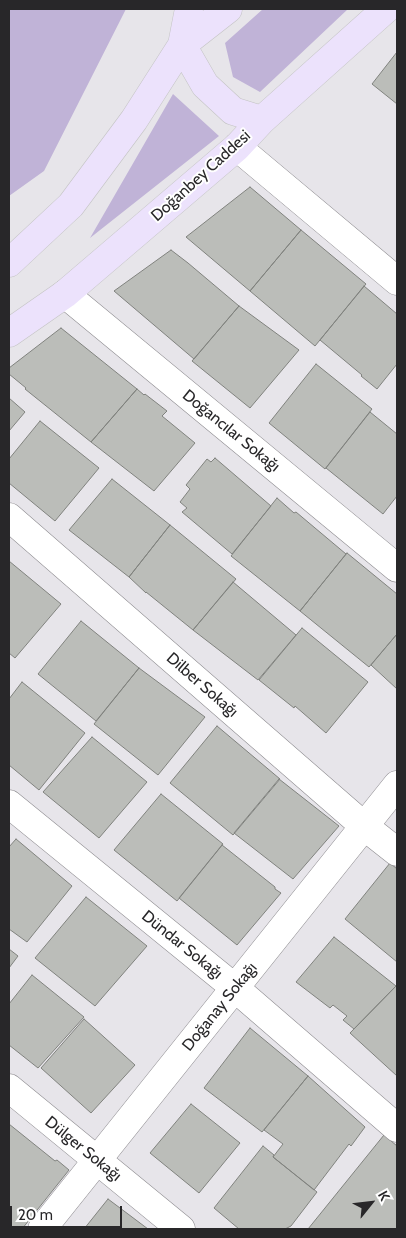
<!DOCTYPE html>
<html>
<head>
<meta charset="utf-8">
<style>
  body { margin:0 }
  #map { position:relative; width:406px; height:1238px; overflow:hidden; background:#e7e5ea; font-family:Cabin,sans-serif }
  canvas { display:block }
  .frame { position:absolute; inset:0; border:10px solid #282729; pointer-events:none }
  .north { position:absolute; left:346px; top:1178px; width:50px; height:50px; -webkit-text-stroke:4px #fff; paint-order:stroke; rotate:61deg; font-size:14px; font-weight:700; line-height:20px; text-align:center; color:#282729 }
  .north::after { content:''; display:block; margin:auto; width:18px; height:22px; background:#282729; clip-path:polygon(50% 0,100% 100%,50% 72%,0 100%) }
  .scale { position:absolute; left:10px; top:1206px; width:112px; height:22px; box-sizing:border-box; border:2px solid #282729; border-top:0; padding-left:6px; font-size:15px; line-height:18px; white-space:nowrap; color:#282729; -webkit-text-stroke:4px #fff; paint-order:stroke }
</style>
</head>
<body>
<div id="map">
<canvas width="406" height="1238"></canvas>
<div class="frame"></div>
<div class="north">K</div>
<div class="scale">20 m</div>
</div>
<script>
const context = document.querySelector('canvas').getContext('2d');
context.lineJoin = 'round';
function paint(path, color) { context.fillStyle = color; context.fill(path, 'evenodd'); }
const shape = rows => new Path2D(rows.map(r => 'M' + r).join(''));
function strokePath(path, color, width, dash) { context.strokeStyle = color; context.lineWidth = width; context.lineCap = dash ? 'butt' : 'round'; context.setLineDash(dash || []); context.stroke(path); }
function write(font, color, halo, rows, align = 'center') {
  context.font = font + ' Cabin,sans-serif'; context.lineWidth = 4; context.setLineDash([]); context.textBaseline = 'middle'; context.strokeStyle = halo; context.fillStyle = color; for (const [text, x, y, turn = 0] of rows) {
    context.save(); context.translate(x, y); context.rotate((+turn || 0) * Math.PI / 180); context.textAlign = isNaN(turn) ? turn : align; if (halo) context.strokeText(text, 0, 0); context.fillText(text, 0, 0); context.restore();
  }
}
paint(shape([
  [9,9,126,9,44,171,9,196],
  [263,9,348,9,260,92,233,77,225,43],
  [173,94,219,136,90,238]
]), '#c0b3d7');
const building = shape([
  [397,52,397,104,372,84,397,52],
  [250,187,301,230,250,291,186,237,250,187],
  [301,230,366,284,315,346,250,291,301,230],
  [171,250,188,263,239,306,194,359,114,291,171,250],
  [364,286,397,314,397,364,377,389,361,376,362,375,320,340,364,286],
  [239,306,299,350,250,408,192,361,239,306],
  [61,328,137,389,91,442,25,389,26,388,9,374,9,368,61,328],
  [316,364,372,409,325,469,269,423,316,364],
  [137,389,144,395,145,394,167,411,162,416,195,443,154,491,91,442,137,389],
  [9,398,25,412,9,431,9,398],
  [370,412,397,434,397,496,383,514,326,468,370,412],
  [40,421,99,468,55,521,9,483,9,459,40,421],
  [215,458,271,506,232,554,182,512,187,508,180,502,190,489,186,485,207,459,211,462,215,458],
  [112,479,170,525,129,577,69,530,112,479],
  [277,498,294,513,296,512,346,554,300,611,231,556,277,498],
  [170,525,236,579,193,630,146,592,146,593,129,577,170,525],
  [347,553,397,594,397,634,369,667,300,611,347,553],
  [9,561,61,604,15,658,9,653,9,561],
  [233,582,296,635,258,680,193,630,233,582],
  [81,621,139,668,96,721,38,674,81,621],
  [302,628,368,682,326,733,295,706,294,708,259,680,302,628],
  [397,634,397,689,371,665,397,634],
  [139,668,205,717,158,775,94,724,139,668],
  [22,682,85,733,39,790,9,765,9,699,22,682],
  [217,726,280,779,233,835,170,783,217,726],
  [92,737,147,782,99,838,43,792,92,737],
  [279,779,339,826,293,879,234,833,279,779],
  [161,794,223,844,177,901,114,850,161,794],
  [16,839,72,886,27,942,9,929,9,847,16,839],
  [222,845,275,887,275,889,281,893,237,945,179,898,222,845],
  [390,863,397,869,397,962,345,919,390,863],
  [86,897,147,946,95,1006,35,958,86,897],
  [334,937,396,986,354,1029,343,1020,347,1016,333,1005,330,1008,296,982,334,937],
  [9,949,18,956,9,968,9,949],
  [32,975,84,1017,38,1068,9,1045,9,1004,32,975],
  [397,985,397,1076,350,1033,397,985],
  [84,1019,135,1065,91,1113,41,1068,84,1019],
  [250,1028,308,1076,262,1132,204,1088,250,1028],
  [308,1076,365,1127,351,1146,349,1144,314,1190,273,1157,283,1144,264,1130,308,1076],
  [191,1104,240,1143,199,1193,150,1153,191,1104],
  [9,1124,55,1161,57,1160,69,1170,22,1229,15,1229,9,1224,9,1124],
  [384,1135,397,1146,397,1229,308,1229,384,1135],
  [263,1146,274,1155,273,1157,317,1192,291,1226,285,1229,239,1229,214,1208,263,1146],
  [108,1199,148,1229,84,1229,108,1199]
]);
paint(building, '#bbbdb9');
strokePath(building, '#80827e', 1);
const minor = shape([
  [237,147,397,281],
  [65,294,397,568],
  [9,517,364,826,397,852],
  [9,804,235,988,397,1128],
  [9,1088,181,1229],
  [42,1229,397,785]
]);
const major = shape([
  [189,9,182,45,205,85,233,111,262,120],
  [9,263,71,205,134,120,182,45,228,9],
  [9,333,65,294,237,147,262,120,386,9]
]);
strokePath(minor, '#8e8c90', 29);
strokePath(major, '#c3c3c3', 29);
strokePath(minor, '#fff', 28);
strokePath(major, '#ece2fc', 28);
write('16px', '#282729', '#fff', [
  ["Doğanbey Caddesi",201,176,-42],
  ["Doğancılar Sokağı",231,431,39],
  ["Dilber Sokağı",202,685,41],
  ["Dündar Sokağı",182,945,39],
  ["Doğanay Sokağı",220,1007,-51],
  ["Dülger Sokağı",83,1149,39]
]);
</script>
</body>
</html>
